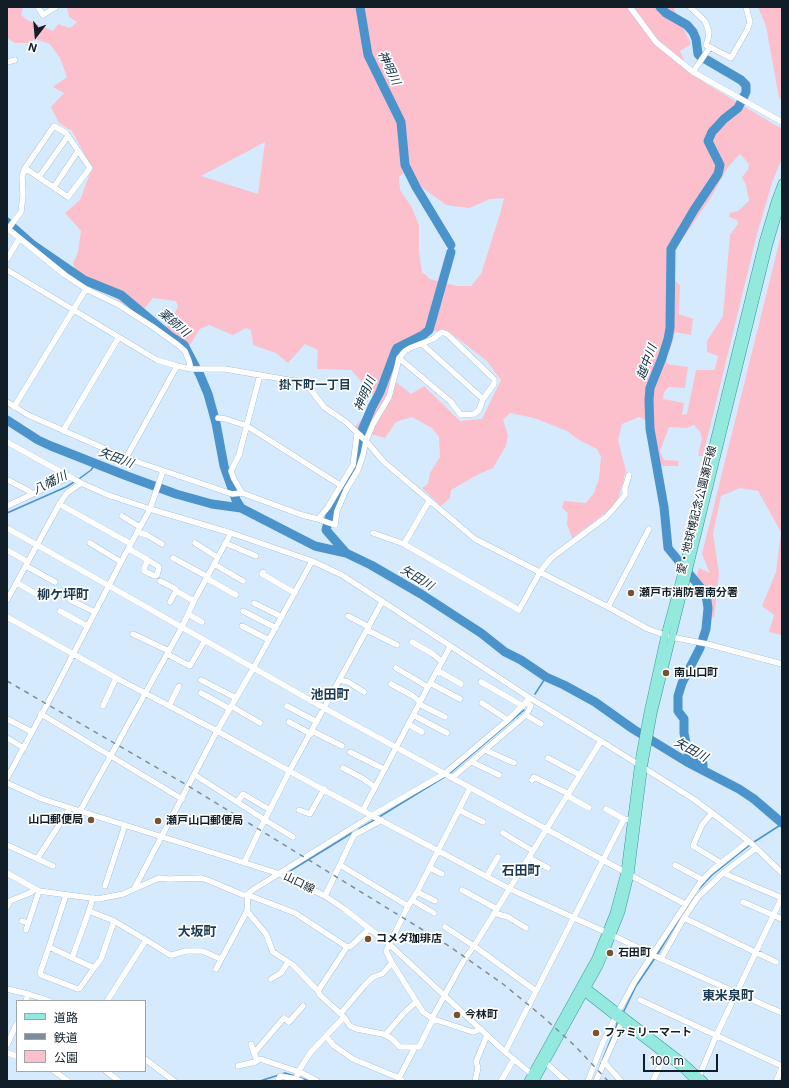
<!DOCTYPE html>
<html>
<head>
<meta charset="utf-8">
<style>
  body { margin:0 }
  #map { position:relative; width:789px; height:1088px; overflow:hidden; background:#d6eafd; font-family:Inter,"Noto Sans JP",sans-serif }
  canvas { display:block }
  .frame { position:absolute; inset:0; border:8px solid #111e28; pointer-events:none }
  .legend { position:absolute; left:16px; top:1000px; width:130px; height:72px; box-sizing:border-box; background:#fff; border:1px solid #a0a5a9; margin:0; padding:5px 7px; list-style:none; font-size:12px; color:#111e28 }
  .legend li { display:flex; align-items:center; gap:8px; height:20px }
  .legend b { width:20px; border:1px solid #a0a5a9 }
  .north { position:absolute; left:16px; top:16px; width:40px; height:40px; -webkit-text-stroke:3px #fff; paint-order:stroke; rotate:196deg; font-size:11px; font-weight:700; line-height:16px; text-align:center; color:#111e28 }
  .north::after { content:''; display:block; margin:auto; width:14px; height:18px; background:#111e28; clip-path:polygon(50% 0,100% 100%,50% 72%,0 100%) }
  .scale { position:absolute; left:643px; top:1054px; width:75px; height:18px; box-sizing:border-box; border:2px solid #111e28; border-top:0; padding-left:5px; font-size:12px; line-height:14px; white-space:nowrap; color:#111e28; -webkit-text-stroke:3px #fff; paint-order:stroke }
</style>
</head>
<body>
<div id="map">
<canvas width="789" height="1088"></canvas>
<div class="frame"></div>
<ul class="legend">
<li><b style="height:5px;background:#94e9df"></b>道路</li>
<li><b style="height:5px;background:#7c8d9c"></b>鉄道</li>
<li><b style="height:11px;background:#fcbfcc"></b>公園</li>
</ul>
<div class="north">N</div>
<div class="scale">100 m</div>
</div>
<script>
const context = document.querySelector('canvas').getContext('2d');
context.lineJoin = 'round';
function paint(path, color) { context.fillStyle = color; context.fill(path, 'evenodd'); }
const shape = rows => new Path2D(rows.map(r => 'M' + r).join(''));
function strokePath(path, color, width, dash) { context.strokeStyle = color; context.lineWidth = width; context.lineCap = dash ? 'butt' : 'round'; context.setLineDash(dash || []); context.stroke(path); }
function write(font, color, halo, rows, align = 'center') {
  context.font = font + ' Inter,"Noto Sans JP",sans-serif'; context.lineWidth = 3.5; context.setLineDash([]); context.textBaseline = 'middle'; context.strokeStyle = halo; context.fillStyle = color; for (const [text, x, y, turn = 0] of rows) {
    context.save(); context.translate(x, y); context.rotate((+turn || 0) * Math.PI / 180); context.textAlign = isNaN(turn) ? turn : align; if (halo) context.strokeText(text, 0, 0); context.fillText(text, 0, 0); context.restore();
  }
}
paint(shape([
  [7,7,23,7,21,15,27,20,53,31,58,24,70,28,77,22,69,17,67,7,673,7,691,44,680,51,687,68,705,83,782,129,782,158,773,180,757,234,703,456,698,456,702,438,700,432,694,425,687,428,669,427,660,451,664,460,679,461,678,466,663,466,659,465,652,423,639,417,622,424,618,440,626,471,619,496,612,508,572,538,567,524,568,513,562,508,564,501,586,503,594,493,599,479,601,457,597,449,579,440,567,431,534,418,510,413,503,420,508,435,506,446,493,468,477,475,451,490,450,498,441,506,422,488,428,484,430,473,440,457,439,437,432,428,412,417,396,422,385,438,357,430,355,427,378,400,351,370,317,369,318,350,305,344,288,363,276,353,253,345,251,330,246,328,233,335,209,325,200,329,188,348,163,333,178,307,176,301,153,298,144,309,132,309,78,274,73,264,78,252,81,231,65,213,80,200,92,168,72,131,59,123,51,107,64,93,53,87,67,77,60,58,50,44,35,39,29,43,15,43,7,38],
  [265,142,258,194,201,176],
  [740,154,749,164,748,170,742,177,746,185,749,201,738,211,730,213,729,217,737,220,738,224,730,235,723,316,707,341,707,352,718,356,715,370,696,370,687,414,682,415,684,403,663,399,664,392,669,387,685,388,688,367,668,364,665,359,671,347,675,332,691,335,693,319,679,314,680,285,673,279,674,251,710,199,728,167],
  [407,170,420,186,446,205,469,208,490,199,504,198,500,214,481,274,471,286,457,286,430,279,422,272,419,252,419,225,411,206,400,190,399,177],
  [433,331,448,331,487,361,501,380,482,419,460,421,424,386,411,394,391,378,399,355,403,350],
  [758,7,782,7,782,99,779,98,766,26],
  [782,231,782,633,781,635,769,632,774,615,762,606,776,572,781,532,758,491,740,488,721,496,713,534,719,573,714,617,709,618,710,600,697,575,699,568,710,573,702,554]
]), '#fcbfcc');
strokePath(shape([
  [451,252,451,245],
  [79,479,91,470,94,466,94,463],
  [7,513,66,487,74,482],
  [535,694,546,677],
  [449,774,524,710],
  [379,817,446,776],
  [359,829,376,819],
  [754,842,782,824],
  [290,871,352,833],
  [699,889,712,875,751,844],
  [657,955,679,919],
  [623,1013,636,986,655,958],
  [600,1066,618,1022],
  [298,1077,309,1081],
  [260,1081,285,1073,295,1076]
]), '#4b93cb', 1.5);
strokePath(shape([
  [360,7,368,55,401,122,405,165,416,187,451,245],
  [660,7,666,13,687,25,693,32,696,39,698,54,700,56,741,80,746,85,746,92,738,108,724,119,712,132,708,141,720,165,718,174,694,210,671,249,670,328,668,339,662,358,650,388,649,400,650,429,664,507,668,548,705,593,707,601,708,608,706,629,700,648,682,683,678,696,678,711,684,719,684,733,688,753,703,764,703,768],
  [7,222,33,245,84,280,121,295,170,336,184,345,200,375,208,394,216,423,224,466,236,500,241,508],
  [7,420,38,440,51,446,127,476,176,494,212,504,241,508,315,546,346,553,371,565,421,594,481,633,505,652,521,660,546,677,564,685,595,702,633,729,687,762,739,789,754,799,782,823],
  [346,553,326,530,331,511,340,492,356,467,361,433,372,407,380,392,395,352,397,348,423,335,429,330,451,252]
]), '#4b93cb', 9);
const minor = shape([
  [38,7,43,15,56,7],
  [630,7,656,42,693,72,782,122],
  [690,7,705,21,709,32,708,39,706,45,731,58,747,30,750,22,746,7],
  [7,62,15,60],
  [693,72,710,47],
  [39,177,68,136],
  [54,187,78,151],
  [7,228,65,275,86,289,119,305,153,327,178,345,185,351,189,361,191,369],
  [8,229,21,212,23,195,22,176,25,168,54,126,66,133,90,168,68,197,25,168],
  [7,259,19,239],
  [7,270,157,360,177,366,191,369,225,369,300,382,308,386,324,407,346,422,366,441,384,462,475,539,608,607,648,629,671,637,707,644,782,664],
  [422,344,483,399],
  [260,375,239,455,231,471,234,479,242,493,302,515,318,519,328,507,353,465,357,434],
  [7,402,28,415,126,458,232,494,242,493],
  [14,407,86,289],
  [218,418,226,419,247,426,340,485],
  [63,431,119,337],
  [7,442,81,483,108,495,150,509,231,533,312,561,342,575,530,698,601,741,695,800,750,842,782,873],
  [126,458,177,366],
  [8,480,29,491,32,494],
  [59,504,131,544],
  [7,506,69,477],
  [122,516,140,527],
  [318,519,335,525,337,511,346,490,358,470,363,455,366,441,373,424,389,397,397,367,399,358,405,351,410,348,433,339,442,332,447,334,494,379,494,384,483,399,479,410,474,414,461,415,450,401,399,358],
  [7,528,324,708,625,872],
  [137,532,147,535,162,544],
  [373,533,404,544,519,610,540,572,551,558,606,517,615,507,625,495,625,488,629,475],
  [90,543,121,562],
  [195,543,217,557],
  [225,543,256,556],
  [404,544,429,501],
  [129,549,148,560,159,567,157,575,155,576,144,571,144,568,148,560],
  [7,550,28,562],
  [173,558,208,577],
  [214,564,243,581],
  [26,566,55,582],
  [263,572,262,574,295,593],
  [206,578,236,595],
  [160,581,176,589,176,591,170,602],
  [17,583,43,598],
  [176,591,194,601],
  [7,600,60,503,67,493,81,483],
  [70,600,95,612],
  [254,603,282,617],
  [608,607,649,529],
  [60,611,87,626],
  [243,611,276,628],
  [188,614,202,622],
  [348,616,369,627],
  [7,617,120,680,217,731,320,788,510,889,612,935,661,959,782,1013],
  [242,626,269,640],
  [367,630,397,645],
  [133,634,169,651],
  [412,642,433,654,442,662],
  [167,654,190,666,205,640],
  [396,668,428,687],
  [437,670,461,684],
  [201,680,236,698],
  [339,680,348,682,364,692],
  [481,682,523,706],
  [430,683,460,699],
  [391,684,413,696,420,702],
  [201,693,230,709],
  [482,703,508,720],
  [419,704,445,717],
  [103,706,116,678],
  [169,706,179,686],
  [231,706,260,723],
  [287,706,317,722],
  [41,714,182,799],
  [413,715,447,733],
  [526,715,541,724],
  [7,719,32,732],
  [289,722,311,734],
  [408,724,422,732],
  [312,731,342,746],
  [7,738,24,748],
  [485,750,514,763],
  [350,752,384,769],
  [548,758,580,775],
  [472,762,499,775],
  [343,768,362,778,375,787],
  [195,775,265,820],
  [7,778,51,697,121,562,150,509,163,471],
  [452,778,526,715,531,706,527,702],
  [532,780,534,777,569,794],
  [7,783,42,799,280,874,325,896,343,908,389,944,505,1052,535,1077],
  [470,788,417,892,408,906,386,951,392,963,423,1012,433,1019,473,1032,481,1029],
  [568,796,589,808],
  [237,802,243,794,270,810],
  [606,809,624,819],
  [299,810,310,814,324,789],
  [363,810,428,687,450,647],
  [459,810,483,822],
  [80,811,182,627,194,601,231,533],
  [712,813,702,825,693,846,721,863],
  [265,820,293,837],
  [503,833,533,851],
  [7,845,53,866],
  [529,858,548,868],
  [37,859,70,808],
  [244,863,261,827,290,770,382,602],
  [340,865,408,906],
  [675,865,703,880],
  [430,868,442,874],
  [7,873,39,891,98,899,123,894,159,878,169,879,201,878,210,881,243,895,248,895,295,913,347,947],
  [723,873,782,898],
  [630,875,685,904],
  [487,876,498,857],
  [105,886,125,825],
  [134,889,217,731,254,667,312,561],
  [462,890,497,909],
  [417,892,435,901],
  [66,895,49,947,94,968,101,959,114,921,89,911,93,898],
  [325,896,354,835,382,820],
  [412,900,434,913],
  [743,902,782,919],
  [7,907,10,901,32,892,34,889],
  [247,911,266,934,273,952,293,965,318,991,320,995,344,1017,326,1036,333,1045,353,1059,399,1078,402,1081],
  [494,913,508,917,526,928],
  [684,918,776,962],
  [22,921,28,923],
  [445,927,474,946,536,991],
  [26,930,39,891],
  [146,940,170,955,172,955,186,951,202,951,221,959],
  [49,947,40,973,41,975,78,989,80,988,94,968],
  [72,958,89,911],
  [661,959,684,918,698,897,723,873,756,848],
  [216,969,247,911,248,895,251,891,373,815,444,774,508,720,530,698],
  [271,979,281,973,288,962],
  [7,989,28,994,50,1001],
  [318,991,347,947,351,946,369,929],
  [640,1000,782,1066],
  [26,1001,28,994],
  [107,1001,146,940,114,921],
  [618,1012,635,981,699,884,710,872,749,841],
  [341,1013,364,986,373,977,382,974,392,963],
  [344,1017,350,1026,357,1029,383,1034,391,1038,400,1047,419,1047,433,1019],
  [432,1018,464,960,474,946,601,741],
  [385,1035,404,1013,416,1002],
  [251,1044,257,1061],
  [7,1045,17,1023],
  [505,1052,624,819,632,820],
  [7,1053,17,1056],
  [254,1053,284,1018,289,1022,303,1006],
  [145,1059,174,1081],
  [604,1062,621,1081],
  [546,1063,566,1081],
  [238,1066,255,1062,260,1059,302,1073,317,1081],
  [54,1071,68,1081],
  [106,1071,119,1081],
  [399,1078,415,1047],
  [296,1079,298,1072,310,1053,326,1036],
  [698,1079,716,1036,782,897],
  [278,1081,280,1076,296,1079,301,1081],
  [475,1081,478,1068,476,1062,487,1035],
  [501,1081,514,1059],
  [588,1081,603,1042,616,1016],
  [596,1081,622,1022],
  [653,1081,665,1055],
  [776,1081,782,1068]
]);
const major = shape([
  [583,987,587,988,683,1062,704,1081],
  [583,989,585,993,622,1022,681,1067,695,1081],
  [528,1081,596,958,614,913,625,872,639,761,648,712,665,635,681,576,763,242,775,202,782,183],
  [535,1081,599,966,606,950,621,912,630,875,644,764,653,714,769,244,782,200]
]);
strokePath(minor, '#88a9c6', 6);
strokePath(major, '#389991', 8);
strokePath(minor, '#fff', 5.5);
strokePath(major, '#94e9df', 7);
strokePath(shape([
  [7,681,185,784,449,946,503,984,542,1016,575,1046,608,1081]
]), '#7c8d9c', 1.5, [5, 5]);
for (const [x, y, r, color] of [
  [631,593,4,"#77522d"],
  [666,673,4,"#77522d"],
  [91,820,4,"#77522d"],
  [158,821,4,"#77522d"],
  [368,939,4,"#77522d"],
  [610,953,4,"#77522d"],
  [457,1015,4,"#77522d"],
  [596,1033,4,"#77522d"]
]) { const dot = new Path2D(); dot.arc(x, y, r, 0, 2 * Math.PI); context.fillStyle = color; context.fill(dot); strokePath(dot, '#fff', 1.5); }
write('11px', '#111e28', '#fff', [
  ["愛・地球博記念公園瀬戸線",697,510,-76],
  ["山口線",299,883,26]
]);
write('bold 11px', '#111e28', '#fff', [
  ["瀬戸市消防署南分署",639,593],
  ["南山口町",674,673],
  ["山口郵便局",83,820,"right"],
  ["瀬戸山口郵便局",166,821],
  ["コメダ珈琲店",376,939],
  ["石田町",618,953],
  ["今林町",465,1015],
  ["ファミリーマート",604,1033]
], 'left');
write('italic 12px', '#0c2c43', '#fff', [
  ["神明川",389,68,65],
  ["薬師川",174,323,40],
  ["越中川",647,362,-70],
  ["神明川",365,394,-67],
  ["矢田川",116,458,21],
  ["八幡川",50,483,-26],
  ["矢田川",417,578,31],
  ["矢田川",691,750,29]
]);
write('bold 12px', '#1c3a52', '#fff', [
  ["掛下町一丁目",315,385]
]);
write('bold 13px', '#1c3a52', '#fff', [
  ["柳ケ坪町",63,595],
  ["池田町",330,695],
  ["石田町",521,871],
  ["大坂町",197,932],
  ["東米泉町",728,996]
]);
</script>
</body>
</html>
